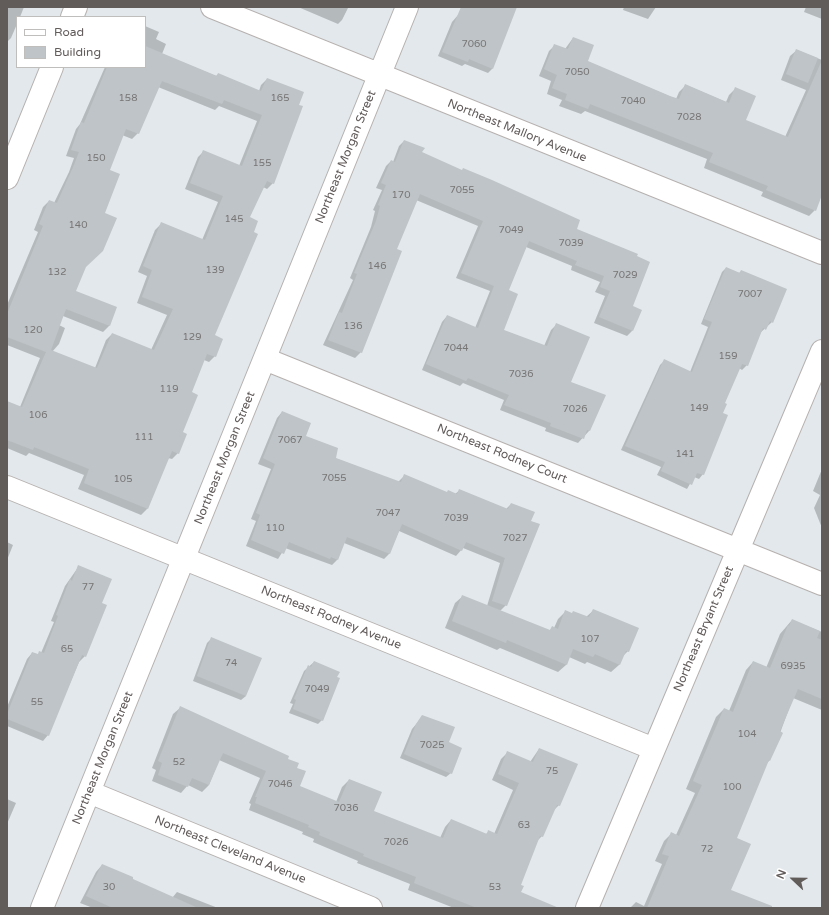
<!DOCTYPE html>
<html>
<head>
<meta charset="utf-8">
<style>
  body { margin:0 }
  #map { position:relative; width:829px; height:915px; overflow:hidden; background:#e2e8ec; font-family:"Varela Round",sans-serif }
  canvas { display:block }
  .frame { position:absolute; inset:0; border:8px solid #615b5a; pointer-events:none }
  .legend { position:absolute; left:16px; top:16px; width:130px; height:52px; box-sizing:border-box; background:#fff; border:1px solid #c0bdbd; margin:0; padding:5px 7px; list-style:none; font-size:12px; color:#615b5a }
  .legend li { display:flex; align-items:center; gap:8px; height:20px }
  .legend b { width:20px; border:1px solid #c0bdbd }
  .north { position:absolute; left:773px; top:859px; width:40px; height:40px; -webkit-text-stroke:3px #fff; paint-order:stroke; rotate:292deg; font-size:11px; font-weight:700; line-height:16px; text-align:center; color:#615b5a }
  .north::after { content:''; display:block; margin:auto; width:14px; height:18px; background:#615b5a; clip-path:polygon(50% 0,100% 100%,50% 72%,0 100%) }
</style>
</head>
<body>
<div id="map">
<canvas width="829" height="915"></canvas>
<div class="frame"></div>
<ul class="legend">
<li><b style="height:5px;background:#fff"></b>Road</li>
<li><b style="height:11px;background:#bec4c7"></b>Building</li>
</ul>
<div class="north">N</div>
</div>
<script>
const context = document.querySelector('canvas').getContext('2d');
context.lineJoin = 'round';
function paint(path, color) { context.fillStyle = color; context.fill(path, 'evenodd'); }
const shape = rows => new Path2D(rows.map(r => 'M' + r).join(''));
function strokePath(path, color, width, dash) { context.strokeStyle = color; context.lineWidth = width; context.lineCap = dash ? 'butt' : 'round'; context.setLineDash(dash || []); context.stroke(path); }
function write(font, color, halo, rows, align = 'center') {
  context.font = font + ' "Varela Round",sans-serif'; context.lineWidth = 3; context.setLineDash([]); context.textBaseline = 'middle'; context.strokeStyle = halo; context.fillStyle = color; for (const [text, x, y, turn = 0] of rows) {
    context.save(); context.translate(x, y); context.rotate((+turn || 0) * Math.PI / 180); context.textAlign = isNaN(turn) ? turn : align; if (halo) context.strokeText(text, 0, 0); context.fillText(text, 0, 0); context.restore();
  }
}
paint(shape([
  [7,7,24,7,20,17,17,17,17,24,11,38,7,42],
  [298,7,352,7,348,8,342,20,338,24],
  [465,7,516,7,492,69,488,73,465,64,462,66,438,56,452,22],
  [624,7,656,7,648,19,623,10],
  [806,7,822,7,822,19,804,12],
  [145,26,159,32,156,39,166,44,162,54,216,76,218,74,259,91,261,85,267,79,273,183,267,189,263,187,249,218,214,336,215,356,209,362,204,360,190,393,178,453,172,459,168,458,147,509,141,515,78,489,84,475,29,453,26,456,7,448,7,402,20,407,40,358,7,345,7,305,38,232,34,230,43,207,49,201,54,203,69,172,74,158,66,156,76,129,80,124,105,67,145,67],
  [158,87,215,110,219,106,257,121,239,166,204,151,198,157,185,189,218,202,202,240,161,224,155,230,138,272,147,276,137,303,167,315,151,350,112,334,106,340,95,368,52,352,59,344,65,328,59,325,63,316,103,332,109,326,116,308,75,292,85,267,109,171,122,135,132,139,138,133],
  [573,38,586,61,676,99,679,92,686,85,726,102,729,95,735,89,745,121,785,137,806,90,781,80,790,56,797,50,822,60,822,192,815,210,809,216,761,196,763,192,704,168,707,159,585,111,581,114,559,106,562,100,547,94,551,81,539,76,549,51,555,45,565,49],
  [404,141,421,153,576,229,632,306,632,331,627,336,594,323,605,296,595,292,600,282,571,270,572,266,526,247,507,291,503,330,544,346,551,330,557,324,570,383,604,395,589,431,578,443,545,431,546,428,500,410,504,400,463,383,460,386,422,370,442,322,447,316,475,328,490,291,456,278,478,226,416,200,396,250,361,352,355,358,323,345,353,280,350,278,371,227,375,211,373,210,382,190,376,188,386,166,391,161,393,162,399,146],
  [726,268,739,273,741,271,772,322,760,333,747,365,742,370,739,368,724,404,703,474,699,479,694,477,687,489,657,475,661,467,621,450,660,365,664,361,690,372,708,327,701,324,722,272],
  [282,412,304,436,335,458,398,482,404,476,447,493,455,494,460,490,506,509,511,504,506,605,500,611,549,631,552,628,554,628,558,619,565,612,586,617,594,610,628,651,622,657,619,665,611,672,587,662,585,664,569,657,566,665,558,672,500,648,497,650,445,628,455,603,463,596,487,606,500,563,463,548,456,556,399,531,389,554,384,559,344,543,337,560,332,565,285,548,278,559,246,546,256,521,251,519,271,469,258,464,277,418],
  [822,469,822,528,814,508,820,495,813,491],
  [7,542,13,545,7,560],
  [79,566,101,603,85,656,79,662,48,735,43,741,7,726,7,707,27,659,32,653,37,655,41,653,54,622,51,621,65,586],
  [792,620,822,632,822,710,793,698,770,760,766,764,736,839,719,908,630,908,636,902,644,906,662,864,655,861,664,841,672,833,676,835,695,793,686,789,716,717,724,709,729,711,746,670,753,662,766,668,780,634],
  [211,639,246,696,241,700,193,681,207,643],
  [314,662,322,720,318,724,289,713,293,704,290,703,304,671],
  [180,708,286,759,296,768,298,787,336,802,342,787,349,780,373,812,440,838,445,827,451,820,485,835,489,831,494,834,513,790,492,780,501,759,508,752,530,762,539,749,559,805,553,811,542,836,537,841,520,885,522,908,454,908,408,890,410,884,357,863,358,861,313,842,314,839,302,834,303,832,249,810,251,804,249,803,260,778,219,760,209,785,202,792,188,785,181,793,152,781,156,770,152,768,173,714],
  [423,716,448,743,451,773,446,777,400,758,412,729],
  [7,799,16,803,7,824],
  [102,865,172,898,177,892,218,908,93,908,80,903,96,872]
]), '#0003');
paint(shape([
  [461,7,517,7,493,69,469,59,468,62,442,52],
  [573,37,594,45,588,61,670,96,679,99,685,84,729,103,735,87,756,96,746,120,788,137,822,60,822,195,816,211,766,190,768,186,709,162,713,153,590,104,588,109,565,100,567,94,552,88,557,75,544,69,554,44,568,49],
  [145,46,217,76,218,73,261,91,267,78,304,92,299,105,303,106,274,184,267,181,250,217,258,221,254,232,258,234,215,335,223,339,216,357,207,354,192,392,198,395,183,432,187,434,179,454,172,451,148,509,84,483,89,469,34,447,33,450,7,440,7,401,22,407,46,352,7,337,7,314,43,226,39,224,49,200,57,203,74,165,79,152,71,150,81,122,84,123,107,67,145,67],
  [162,81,222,104,224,100,262,115,242,166,203,150,190,183,223,196,205,240,161,222,143,266,152,270,142,297,173,309,154,350,112,333,97,368,51,350,66,309,110,326,117,307,76,291,86,267,103,251,117,218,105,213,120,174,110,170,126,129,139,134],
  [796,49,818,58,808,83,786,74],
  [404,140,425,148,422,152,462,170,463,168,492,180,580,220,577,229,638,254,637,256,650,262,633,306,642,310,633,331,599,317,610,291,600,287,604,276,575,265,577,261,529,241,509,290,518,294,504,330,547,346,556,323,590,337,571,382,606,395,590,431,587,430,584,439,550,426,551,423,504,405,509,395,468,378,466,381,426,364,447,315,478,328,494,286,461,273,483,221,420,194,397,249,402,251,362,353,328,340,339,312,342,313,357,274,354,273,376,221,380,206,378,205,386,185,381,183,391,160,395,162],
  [726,267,740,273,741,270,787,289,773,323,770,321,766,330,763,328,748,366,742,364,725,403,727,404,723,413,728,415,704,475,697,473,692,485,661,471,665,462,625,446,664,359,692,372,712,322,704,319],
  [282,411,311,423,306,436,338,448,336,458,401,482,404,474,447,492,448,490,457,494,459,489,508,509,511,503,535,512,531,521,540,524,507,606,492,601,505,558,466,542,462,551,402,524,390,554,347,537,338,560,331,557,330,559,289,542,284,554,251,540,260,515,256,513,275,464,263,458],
  [78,565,112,579,102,603,107,605,86,657,82,655,75,672,49,736,7,719,7,714,32,652,38,654,39,651,44,653,58,616,56,615,70,579,72,581],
  [462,595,550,630,552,626,558,629,565,610,572,613,573,611,589,617,593,609,639,628,629,652,626,651,620,665,595,654,593,657,573,649,567,665,507,640,506,643,452,621],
  [792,619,820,631,817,638,822,640,822,699,798,689,780,731,783,733,770,761,769,760,737,838,751,844,731,890,772,906,772,908,647,908,669,856,662,854,671,832,679,836,702,785,693,781,724,708,733,712,753,661,770,668,788,625,789,626],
  [211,637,262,658,246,696,197,676],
  [314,661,340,672,337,677,340,678,323,721,293,709,296,700,294,699,308,665,311,667],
  [180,706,289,756,288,759,299,763,297,768,306,771,300,786,339,802,349,779,382,792,374,811,443,838,451,819,487,834,488,830,497,834,519,783,498,774,507,751,533,762,539,748,578,764,560,806,557,805,543,837,540,836,521,885,524,886,521,892,559,908,477,908,414,883,416,877,363,856,364,854,319,835,320,832,308,827,309,825,255,803,257,797,255,797,266,771,223,753,209,785,192,778,188,787,158,775,162,763,158,761],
  [422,715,455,727,449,742,462,748,452,774,404,754,416,724],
  [102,864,133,877,133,879,198,908,113,908,86,896]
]), '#bec4c7');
const minor = shape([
  [212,7,822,253],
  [72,17,76,7],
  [7,178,52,67],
  [265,359,822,584],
  [7,487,654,749],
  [89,792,371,908],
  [42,908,407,7],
  [587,908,822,351]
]);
strokePath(minor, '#b6b1af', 24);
strokePath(minor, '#fff', 22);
write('10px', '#787575', null, [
  ["7060",474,44],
  ["7050",577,72],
  ["158",128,98],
  ["165",280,98],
  ["7040",633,101],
  ["7028",689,117],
  ["150",96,158],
  ["155",262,163],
  ["7055",462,190],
  ["170",401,195],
  ["145",234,219],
  ["140",78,225],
  ["7049",511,230],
  ["7039",571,243],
  ["146",377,266],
  ["139",215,270],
  ["132",57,272],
  ["7029",625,275],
  ["7007",750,294],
  ["136",353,326],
  ["120",33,330],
  ["129",192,337],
  ["7044",456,348],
  ["159",728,356],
  ["7036",521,374],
  ["119",169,389],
  ["149",699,408],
  ["7026",575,409],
  ["106",38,415],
  ["111",144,437],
  ["7067",290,440],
  ["141",685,454],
  ["7055",334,478],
  ["105",123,479],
  ["7047",388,513],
  ["7039",456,518],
  ["110",275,528],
  ["7027",515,538],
  ["77",88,587],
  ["107",590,639],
  ["65",67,649],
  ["74",231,663],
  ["6935",793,666],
  ["7049",317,689],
  ["55",37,702],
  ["104",747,734],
  ["7025",432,745],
  ["52",179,762],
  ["75",552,771],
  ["7046",280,784],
  ["100",732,787],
  ["7036",346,808],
  ["63",524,825],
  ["7026",396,842],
  ["72",707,849],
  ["30",109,887],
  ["53",495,887]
]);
write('12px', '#615b5a', '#fff', [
  ["Northeast Mallory Avenue",517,131,22],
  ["Northeast Morgan Street",346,157,-68],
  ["Northeast Rodney Court",502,454,22],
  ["Northeast Morgan Street",225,458,-68],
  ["Northeast Rodney Avenue",331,618,22],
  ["Northeast Bryant Street",704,629,-67],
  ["Northeast Morgan Street",103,758,-68],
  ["Northeast Cleveland Avenue",230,850,22]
]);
</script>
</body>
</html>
